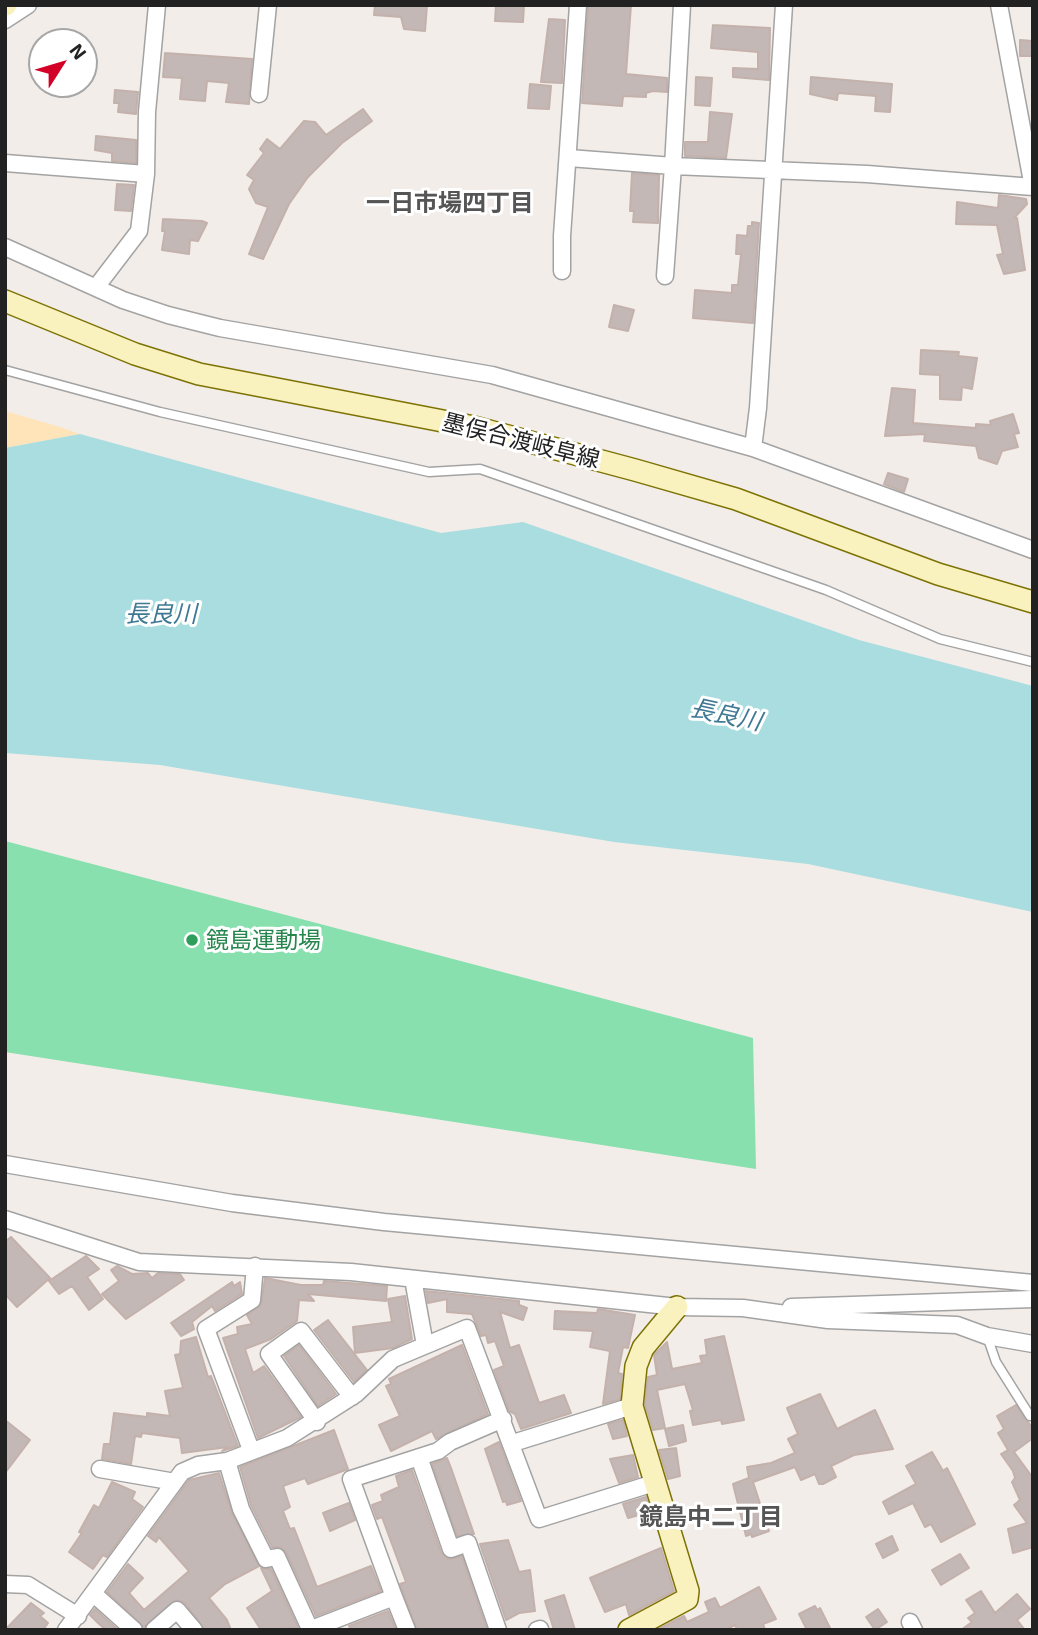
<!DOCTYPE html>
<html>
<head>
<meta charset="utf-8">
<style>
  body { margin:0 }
  #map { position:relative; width:1038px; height:1635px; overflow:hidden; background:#f2ede9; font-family:"Exo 2",sans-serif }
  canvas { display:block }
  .frame { position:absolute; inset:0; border:7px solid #222; pointer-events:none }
  .north { position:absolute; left:28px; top:28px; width:70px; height:70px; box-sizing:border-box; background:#fff; border:2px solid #a7a7a7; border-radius:50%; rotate:53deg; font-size:19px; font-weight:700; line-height:28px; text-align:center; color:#222 }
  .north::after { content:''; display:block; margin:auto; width:24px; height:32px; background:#d30028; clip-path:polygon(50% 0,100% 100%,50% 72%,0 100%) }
</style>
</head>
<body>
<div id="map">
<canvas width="1038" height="1635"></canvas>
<div class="frame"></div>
<div class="north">N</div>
</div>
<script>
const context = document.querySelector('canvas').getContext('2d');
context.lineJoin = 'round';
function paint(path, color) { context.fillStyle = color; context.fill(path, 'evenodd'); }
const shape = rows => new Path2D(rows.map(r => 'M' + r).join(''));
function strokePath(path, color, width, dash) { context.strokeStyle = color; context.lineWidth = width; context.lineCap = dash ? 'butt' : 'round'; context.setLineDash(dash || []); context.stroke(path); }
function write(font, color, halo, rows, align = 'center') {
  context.font = font + ' "Exo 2","Noto Sans JP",sans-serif'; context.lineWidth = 6; context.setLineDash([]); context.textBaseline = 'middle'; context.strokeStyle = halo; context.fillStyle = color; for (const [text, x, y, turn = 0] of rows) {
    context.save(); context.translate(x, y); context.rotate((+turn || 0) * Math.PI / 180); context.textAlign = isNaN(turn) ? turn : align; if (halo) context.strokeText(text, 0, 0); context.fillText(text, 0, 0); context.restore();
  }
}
paint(shape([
  [5,411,60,427,80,434,5,448]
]), '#ffe4b9');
paint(shape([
  [5,841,753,1038,756,1169,5,1052]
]), '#87e0ad');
paint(shape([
  [80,434,441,533,523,522,859,640,1033,686,1033,912,808,864,614,842,160,765,5,753,5,448]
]), '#a9dddf');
const building = shape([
  [375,5,427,5,425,31,404,29,401,17,374,15,375,5],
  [496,5,524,5,523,22,495,21,496,5],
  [588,5,631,5,626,74,667,78,667,92,653,91,646,93,646,97,623,96,622,106,582,103,588,5],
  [549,19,565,20,562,83,541,82,549,19],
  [713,25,770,28,769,80,733,77,733,68,758,69,758,52,711,48,713,25],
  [1020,40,1033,41,1033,56,1020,56,1020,40],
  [165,53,252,59,249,104,226,102,229,83,207,81,205,101,180,99,182,78,163,77,165,53],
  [696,77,712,78,710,106,695,105,696,77],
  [811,77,892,84,890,112,875,111,876,96,838,93,837,100,810,94,811,77],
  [530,84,551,86,549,109,528,108,530,84],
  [115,90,138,92,136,114,118,112,119,103,114,103,115,90],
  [363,109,372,121,342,143,308,177,289,204,263,259,249,254,268,207,256,203,249,189,254,180,247,175,264,153,260,149,267,139,280,149,304,121,315,122,326,135,363,109],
  [710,112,732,114,726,158,685,156,685,142,708,142,710,112],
  [96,136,136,140,136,163,112,161,112,153,95,150,96,136],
  [632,173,659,175,658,223,633,222,634,211,630,211,632,173],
  [117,184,134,185,131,211,115,210,117,184],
  [999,195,1026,199,1027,204,1014,218,1017,218,1025,270,1004,274,997,255,1003,254,997,225,956,224,957,202,998,208,999,195],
  [163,219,202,221,207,223,198,241,190,240,189,254,162,250,165,231,162,231,163,219],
  [752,222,759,223,753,323,693,318,695,290,732,293,732,285,738,285,741,254,736,254,737,235,747,236,748,226,752,226,752,222],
  [614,305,634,310,628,331,609,327,614,305],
  [921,350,959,352,958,356,977,358,972,389,962,387,961,400,940,399,940,375,920,374,921,350],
  [892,388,915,390,913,423,976,428,976,424,991,425,990,421,1013,414,1019,433,1014,434,1018,447,1002,451,997,464,979,458,976,446,924,441,925,434,885,436,892,388],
  [888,473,908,479,904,492,884,484,888,473],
  [11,1237,50,1278,17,1307,5,1294,5,1242,11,1237],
  [86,1256,99,1269,87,1277,103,1299,89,1310,72,1286,59,1294,49,1281,86,1256],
  [117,1266,132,1274,148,1273,152,1278,158,1273,180,1274,184,1280,126,1319,102,1294,119,1281,111,1270,117,1266],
  [265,1278,301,1285,323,1285,324,1281,387,1286,386,1301,308,1294,314,1301,299,1300,297,1321,271,1339,245,1349,253,1373,264,1366,301,1417,258,1438,223,1338,238,1334,237,1327,252,1324,247,1315,261,1305,265,1278],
  [232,1282,234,1286,240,1282,242,1294,215,1311,212,1306,192,1322,194,1329,181,1336,171,1323,232,1282],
  [426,1291,519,1301,519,1305,527,1308,523,1320,500,1312,510,1348,519,1345,539,1403,564,1395,571,1413,521,1429,515,1414,509,1411,494,1370,504,1366,495,1341,488,1343,486,1335,481,1336,472,1314,447,1312,447,1299,428,1303,426,1291],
  [405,1296,412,1339,393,1348,355,1353,353,1327,392,1322,388,1299,405,1296],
  [598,1309,635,1315,628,1348,623,1347,618,1373,622,1374,620,1399,603,1404,610,1351,590,1347,593,1331,554,1329,555,1311,597,1313,598,1309],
  [328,1320,367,1370,354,1382,314,1330,328,1320],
  [724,1336,744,1420,722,1424,721,1420,693,1425,690,1411,693,1410,685,1384,657,1390,665,1428,653,1430,645,1404,648,1377,657,1375,654,1355,667,1342,672,1369,702,1363,700,1356,707,1355,705,1340,724,1336],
  [196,1337,208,1377,211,1376,238,1446,222,1451,228,1447,182,1453,180,1438,142,1433,141,1437,135,1436,131,1464,102,1459,104,1444,110,1444,114,1413,147,1417,147,1413,170,1416,165,1391,183,1388,175,1355,180,1354,181,1341,196,1337],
  [299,1345,336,1394,318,1406,284,1356,299,1345],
  [462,1345,488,1414,436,1439,432,1431,391,1451,379,1425,400,1416,386,1386,391,1384,389,1379,462,1345],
  [820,1394,837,1429,875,1410,893,1449,854,1455,831,1466,836,1477,823,1484,819,1484,815,1474,801,1480,795,1467,753,1482,769,1531,752,1537,751,1534,746,1536,733,1484,749,1478,747,1467,771,1463,795,1453,788,1439,798,1434,787,1408,820,1394],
  [1016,1405,1033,1429,1033,1438,1014,1452,1033,1478,1033,1547,1013,1553,1008,1529,1027,1523,1014,1505,1020,1500,1012,1482,1015,1478,1013,1471,1001,1454,1008,1450,998,1433,1004,1429,997,1416,1016,1405],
  [5,1420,30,1440,5,1473,5,1420],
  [623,1420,627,1436,613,1439,608,1424,623,1420],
  [683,1425,686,1441,669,1446,665,1429,683,1425],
  [334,1430,348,1469,308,1484,305,1478,283,1486,290,1507,283,1511,290,1529,294,1528,317,1587,371,1566,381,1591,316,1616,286,1552,280,1547,272,1547,251,1505,240,1467,334,1430],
  [499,1442,521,1501,507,1505,506,1501,503,1502,485,1449,499,1442],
  [676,1448,680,1476,668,1479,659,1450,676,1448],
  [932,1452,943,1471,947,1468,975,1524,941,1542,931,1524,925,1527,913,1503,889,1514,883,1502,916,1484,906,1466,932,1452],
  [633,1455,638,1477,619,1483,610,1459,633,1455],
  [447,1458,451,1468,474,1534,457,1536,432,1464,447,1458],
  [412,1470,441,1552,448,1559,462,1556,487,1630,417,1630,400,1584,406,1582,382,1517,377,1519,372,1505,383,1501,381,1495,399,1487,396,1476,412,1470],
  [219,1473,232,1513,259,1566,225,1584,209,1598,227,1620,231,1630,204,1630,185,1603,176,1600,144,1627,107,1592,128,1564,143,1578,129,1593,144,1610,189,1571,159,1537,156,1542,148,1536,189,1480,219,1473],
  [112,1482,135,1492,132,1499,143,1507,107,1557,103,1555,93,1569,69,1552,82,1533,79,1532,94,1505,99,1508,112,1482],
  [646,1497,650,1512,628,1518,623,1504,646,1497],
  [349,1503,355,1520,330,1531,323,1513,349,1503],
  [892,1536,898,1550,883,1558,876,1544,892,1536],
  [508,1540,519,1572,530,1570,535,1611,519,1613,506,1620,480,1544,508,1540],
  [661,1548,674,1591,629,1615,626,1604,605,1612,590,1578,661,1548],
  [960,1554,969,1568,941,1585,932,1570,960,1554],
  [261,1568,271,1569,298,1628,261,1630,247,1608,272,1591,261,1568],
  [759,1587,776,1619,763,1624,765,1630,737,1630,735,1625,725,1630,657,1630,684,1616,687,1622,709,1612,705,1602,715,1598,720,1608,759,1587],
  [981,1591,995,1613,1017,1594,1030,1609,1017,1620,1025,1630,961,1630,972,1622,968,1618,975,1613,966,1600,981,1591],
  [564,1595,575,1630,554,1630,545,1601,564,1595],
  [31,1603,44,1613,40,1616,48,1623,43,1630,5,1630,31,1603],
  [815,1606,817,1610,820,1608,831,1630,807,1630,799,1614,815,1606],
  [95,1609,118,1630,106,1630,98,1623,90,1615,95,1609],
  [878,1609,887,1622,875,1630,866,1617,878,1609],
  [388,1611,396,1630,351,1630,349,1626,388,1611]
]);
paint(building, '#c3b8b5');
strokePath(building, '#c4b1ab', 2);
const service = shape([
  [5,370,160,412,429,472,480,469,826,590,940,639,1033,662],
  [987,1336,996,1362,1030,1416,1033,1416]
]);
const minor = shape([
  [999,5,1033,187],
  [5,20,28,5],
  [259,94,268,5],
  [569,158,673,166,682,5],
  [5,163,146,174],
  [5,247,123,300,168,315,220,328,492,375,753,448,1033,550],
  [562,271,562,236,578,5],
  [665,276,673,166,867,174,1033,187],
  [97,286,139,231,146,174,147,112,157,5],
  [753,448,758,408,784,5],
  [5,1164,232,1203,384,1222,1033,1283],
  [5,1219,139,1262,351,1272,677,1307,743,1308,828,1320,957,1325,987,1336,1033,1344],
  [413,1279,425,1345],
  [791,1307,1033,1299],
  [317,1422,269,1354,301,1331,352,1397],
  [513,1443,632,1406],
  [251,1450,206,1329,252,1300,255,1266],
  [419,1457,451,1549,468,1543,498,1630],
  [227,1461,241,1509,266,1559,277,1557,310,1629],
  [100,1469,175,1482],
  [5,1584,28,1585,78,1616],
  [95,1595,134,1630],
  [394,1597,407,1630],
  [910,1622,914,1630],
  [66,1630,182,1472,198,1465,227,1461,287,1438,356,1394,393,1359,467,1328,539,1519,654,1483],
  [154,1630,177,1610,194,1630],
  [309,1630,394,1597,351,1479,438,1451,450,1442,503,1419],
  [537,1630,540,1629]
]);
const secondary = shape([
  [5,5,6,5],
  [5,301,135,354,199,374,474,427,635,470,736,499,938,574,1033,602],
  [629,1630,687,1599,688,1591,632,1406,636,1366,643,1348,677,1307]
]);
strokePath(service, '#a3a3a3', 11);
strokePath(minor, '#a3a3a3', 19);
strokePath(secondary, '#7d7305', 24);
strokePath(service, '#fff', 8);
strokePath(minor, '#fff', 16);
strokePath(secondary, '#faf2be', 21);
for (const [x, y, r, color] of [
  [192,940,7,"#2e9e5b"]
]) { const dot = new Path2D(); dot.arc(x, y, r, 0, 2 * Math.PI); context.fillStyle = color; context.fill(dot); strokePath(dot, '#fff', 2.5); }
write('23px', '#222', '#fff', [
  ["墨俣合渡岐阜線",521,441,14]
]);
write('23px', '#27864d', '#fff', [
  ["鏡島運動場",206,940]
], 'left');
write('bold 24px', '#555', '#fff', [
  ["一日市場四丁目",450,203],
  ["鏡島中二丁目",711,1517]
]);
write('italic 24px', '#407993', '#fff', [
  ["長良川",161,614],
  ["長良川",726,715,12]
]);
</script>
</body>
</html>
